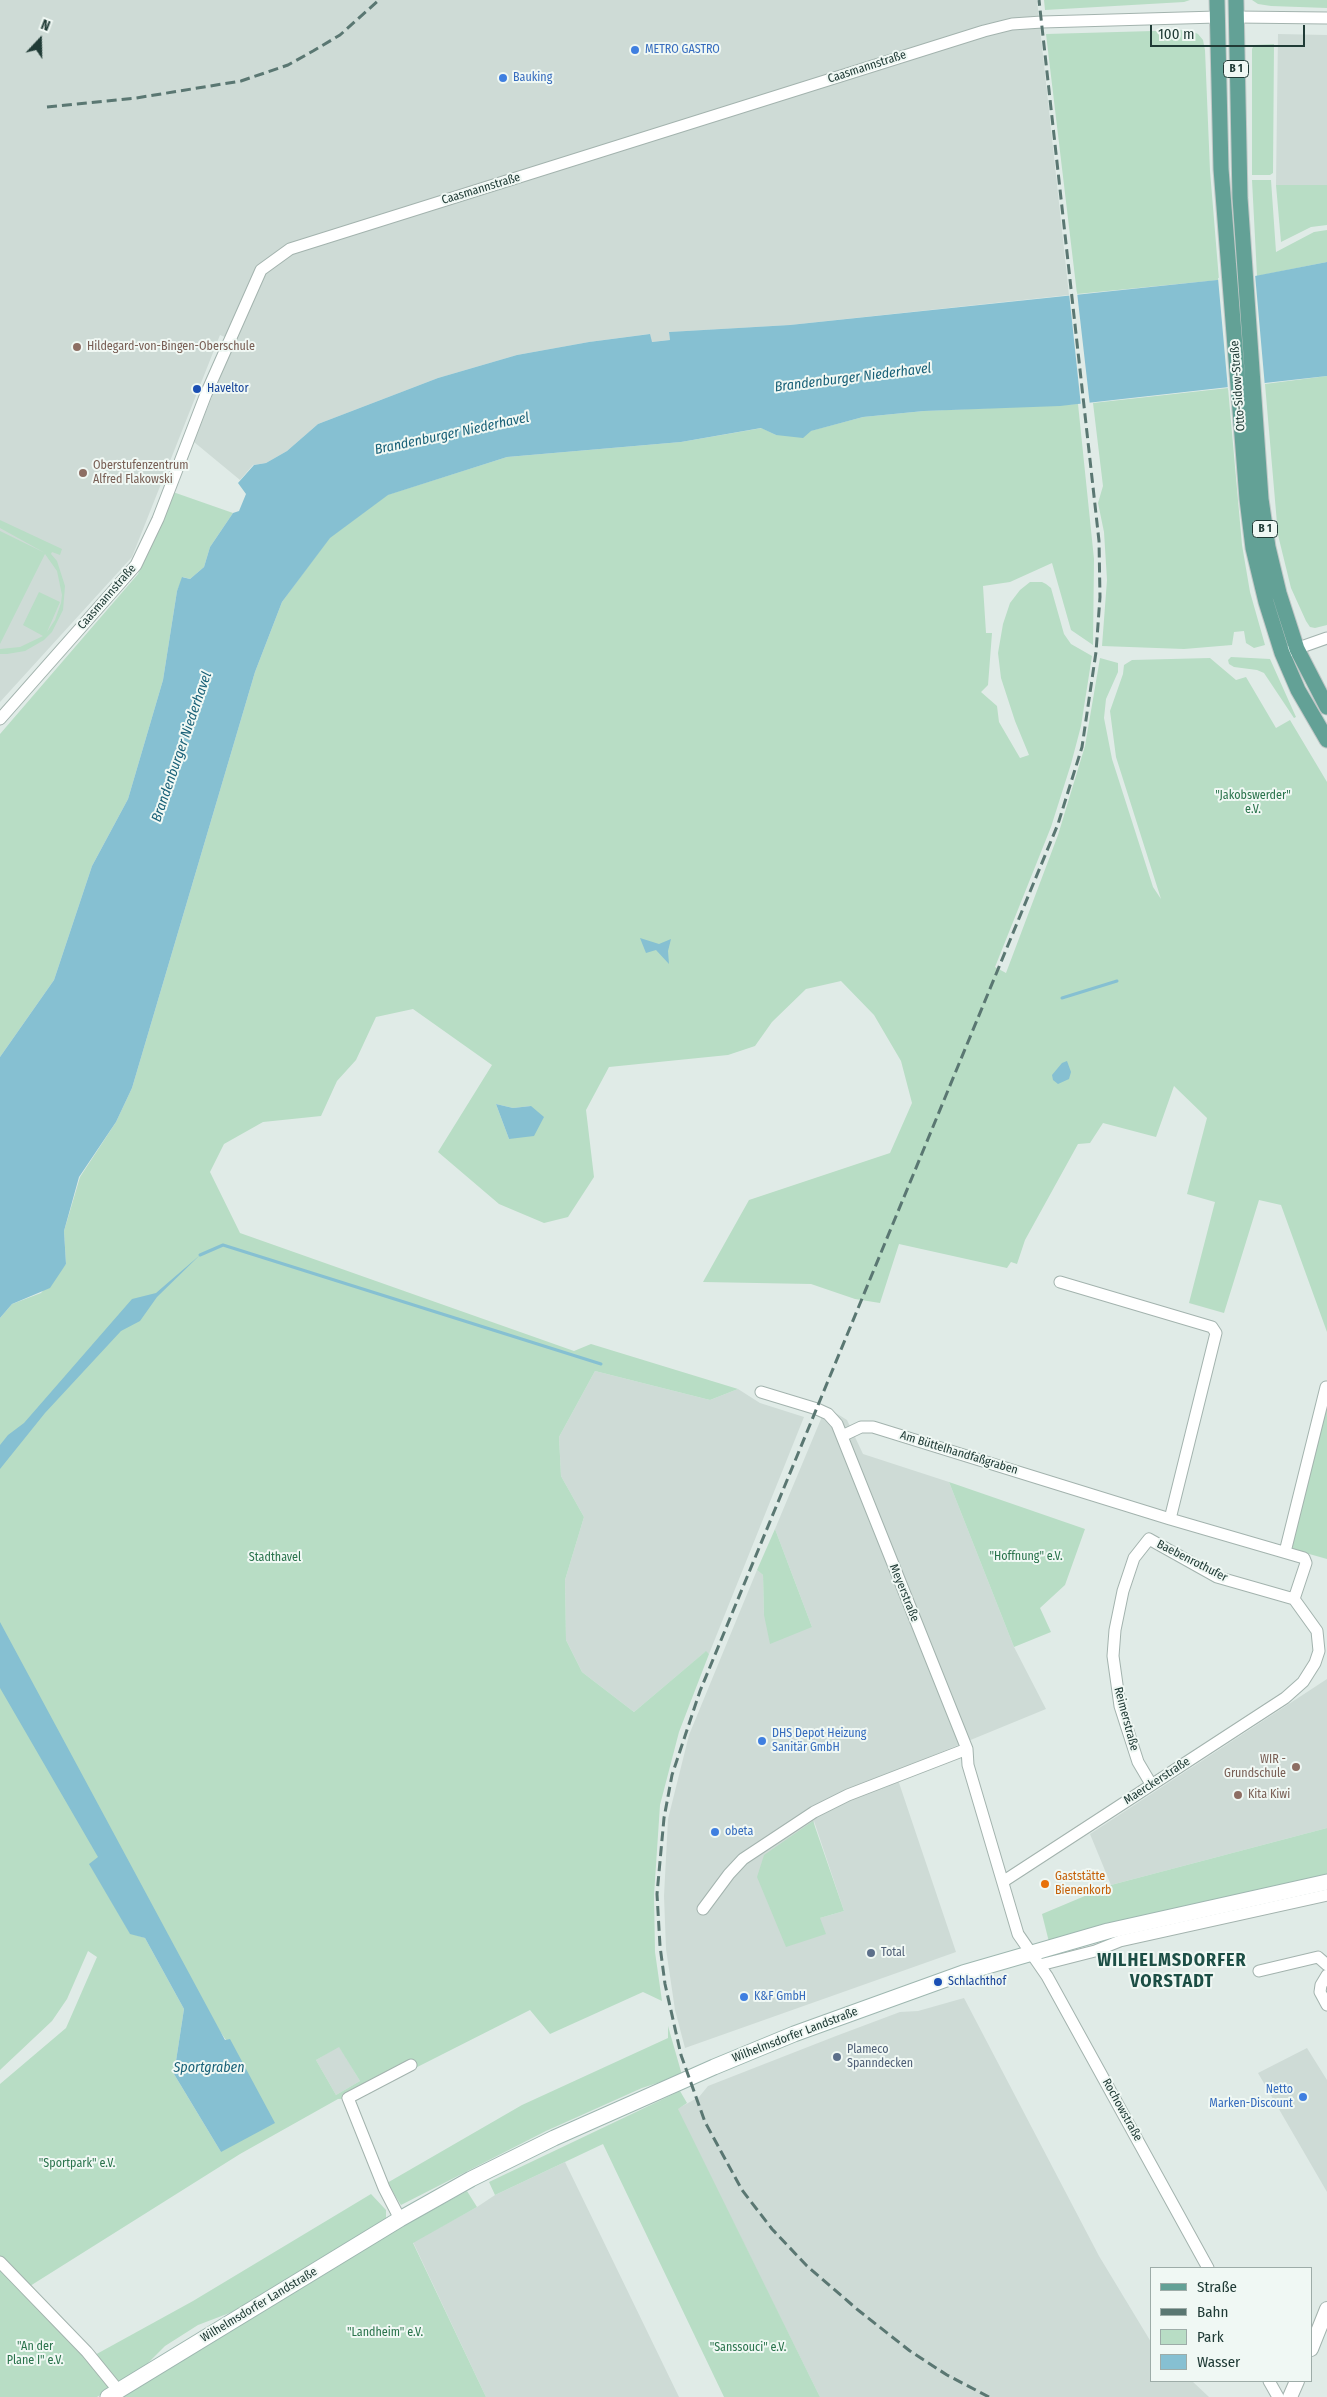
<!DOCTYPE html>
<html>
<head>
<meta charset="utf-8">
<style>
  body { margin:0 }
  #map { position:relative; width:1327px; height:2397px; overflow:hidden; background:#e0ebe7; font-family:"Fira Sans Condensed",sans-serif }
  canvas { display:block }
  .legend { position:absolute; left:1150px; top:2267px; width:162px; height:115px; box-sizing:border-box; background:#f0f8f4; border:1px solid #9daca8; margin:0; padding:6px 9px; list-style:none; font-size:15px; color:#203b36 }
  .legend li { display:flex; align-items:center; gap:10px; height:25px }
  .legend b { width:25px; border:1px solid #9daca8 }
  .north { position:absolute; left:15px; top:15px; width:50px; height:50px; -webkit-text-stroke:4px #f0f8f4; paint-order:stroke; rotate:21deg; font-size:14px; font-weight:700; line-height:20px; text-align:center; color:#203b36 }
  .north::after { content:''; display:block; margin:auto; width:18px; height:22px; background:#203b36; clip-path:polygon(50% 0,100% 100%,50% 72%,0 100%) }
  .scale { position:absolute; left:1150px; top:25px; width:155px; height:22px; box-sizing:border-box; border:2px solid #203b36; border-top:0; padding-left:6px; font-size:15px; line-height:18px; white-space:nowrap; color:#203b36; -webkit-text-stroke:4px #f0f8f4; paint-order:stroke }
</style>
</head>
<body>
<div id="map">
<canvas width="1327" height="2397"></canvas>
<ul class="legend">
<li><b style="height:6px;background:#63a196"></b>Straße</li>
<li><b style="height:6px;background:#5a7772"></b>Bahn</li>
<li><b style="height:14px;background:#b8ddc5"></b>Park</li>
<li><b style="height:14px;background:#86c0d2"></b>Wasser</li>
</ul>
<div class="north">N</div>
<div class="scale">100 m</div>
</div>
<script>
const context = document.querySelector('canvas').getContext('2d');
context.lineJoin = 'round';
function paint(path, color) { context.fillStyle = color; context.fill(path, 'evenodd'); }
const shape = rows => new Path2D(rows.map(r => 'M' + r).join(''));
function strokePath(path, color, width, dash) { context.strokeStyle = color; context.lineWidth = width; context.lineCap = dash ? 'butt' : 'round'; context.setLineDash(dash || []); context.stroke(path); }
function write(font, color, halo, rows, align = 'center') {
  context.font = font + ' "Fira Sans Condensed",sans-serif'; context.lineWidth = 4; context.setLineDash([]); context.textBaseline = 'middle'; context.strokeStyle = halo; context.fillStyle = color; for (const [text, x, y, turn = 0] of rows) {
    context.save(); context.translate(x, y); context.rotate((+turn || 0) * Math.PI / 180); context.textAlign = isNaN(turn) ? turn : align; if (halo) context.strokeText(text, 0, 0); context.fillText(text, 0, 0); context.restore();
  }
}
paint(shape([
  [0,0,1037,0,1069,295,790,325,669,332,670,340,651,342,649,334,589,342,517,355,438,378,318,424,287,451,266,463,253,465,240,480,194,442,234,341,220,335,132,557,0,702],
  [1278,34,1327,35,1327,185,1276,185],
  [595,1371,710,1400,738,1389,760,1403,804,1417,709,1654,705,1652,634,1712,582,1672,566,1640,565,1580,584,1517,561,1476,559,1437],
  [826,1407,847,1420,863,1454,949,1482,1014,1647,1046,1709,895,1771,956,1952,685,2048,675,2010,666,1949,664,1896,668,1819,689,1735,757,1570,763,1575,764,1615,812,1627,775,1529],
  [814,1821,844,1911,820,1918],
  [1327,1679,1327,1828,1111,1885,1090,1834],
  [964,1998,1099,2256,1151,2342,1151,2381,1192,2381,1209,2397,820,2397,677,2109,699,2097,708,2086,836,2036,900,2012,918,2011],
  [339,2046,360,2081,336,2095,316,2060],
  [1307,2048,1327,2080,1327,2192,1258,2073],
  [565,2162,679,2397,486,2397,413,2242,477,2207,495,2195]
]), '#cedbd6');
paint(shape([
  [1044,0,1190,0,1184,2,1045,10],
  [1252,0,1327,0,1327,8,1271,6,1258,4],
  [1189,30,1198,34,1203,40,1205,50,1210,171,1219,280,1077,294,1046,34],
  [1274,44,1273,173,1270,175,1252,175,1252,49,1254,45],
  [1252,180,1271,180,1276,252,1314,232,1327,230,1327,262,1257,276],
  [1276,185,1327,185,1327,225,1311,227,1281,242],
  [1327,376,1327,625,1315,628,1310,627,1306,621,1291,588,1278,535,1265,384],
  [1228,388,1242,545,1250,592,1265,645,1254,648,1246,643,1244,631,1234,632,1232,645,1184,649,1102,646,1107,580,1104,532,1098,503,1103,486,1093,403],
  [1078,404,1094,559,1093,645,1071,630,1052,563,1010,582,983,586,986,633,992,633,988,685,981,692,997,706,999,722,1020,758,1029,755,1015,721,1001,678,998,653,1003,624,1010,603,1020,590,1030,582,1042,582,1046,584,1051,588,1064,634,1071,644,1092,656,1081,726,1071,764,1051,827,995,967,1006,973,1058,835,1085,746,1100,658,1118,663,1118,672,1106,699,1104,718,1112,759,1153,887,1161,899,1116,757,1110,711,1123,674,1124,665,1132,660,1210,658,1236,680,1246,677,1276,728,1290,720,1327,782,1327,1332,1281,1205,1259,1200,1224,1313,1189,1303,1215,1202,1187,1194,1207,1118,1174,1086,1156,1137,1103,1123,1090,1143,1078,1144,1025,1240,1017,1264,1011,1262,1007,1268,899,1244,880,1303,855,1299,811,1284,703,1282,749,1200,890,1153,912,1103,901,1061,874,1015,841,981,806,989,772,1022,755,1046,728,1055,609,1067,586,1110,594,1177,568,1217,544,1223,499,1204,438,1152,492,1065,413,1009,376,1017,356,1060,337,1081,321,1116,263,1122,224,1144,210,1172,240,1233,574,1351,591,1344,738,1389,710,1400,595,1371,559,1437,561,1476,584,1517,565,1580,566,1640,582,1672,634,1712,706,1651,709,1654,679,1732,660,1805,654,1895,655,1952,662,2001,643,1992,550,2034,530,2010,356,2098,338,2099,240,2154,30,2286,0,2257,0,2084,66,2028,97,1957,88,1951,67,1999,52,2021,0,2070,0,1318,12,1304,41,1293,66,1264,64,1231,80,1177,116,1122,132,1088,255,672,282,602,329,538,387,495,507,457,681,442,762,428,776,435,810,431,863,417,924,411],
  [496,1104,513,1108,531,1106,509,1139],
  [98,1858,226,2040,221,2152,174,2074,184,2009,145,1938,130,1933,90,1864],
  [339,2047,360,2081,336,2095,316,2060],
  [173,492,233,513,210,547,204,567,190,579,183,577,177,591,163,680,128,799,92,866,54,980,0,1057,0,734,138,574],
  [0,520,62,549,60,555,52,552,51,554,57,561,65,586,63,610,52,632,44,640,25,651,7,654,0,654,0,649,20,647,43,636,23,625,39,592,60,602,47,632,55,620,61,603,62,595,57,571,45,554,0,644,0,531,45,553,0,528],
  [1231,657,1270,659,1296,717,1294,718,1264,673,1257,670,1234,667,1229,664,1228,660],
  [1327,1390,1327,1559,1288,1548],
  [949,1482,1085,1529,1065,1585,1040,1608,1051,1632,1014,1647],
  [775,1529,812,1627,770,1644,764,1615,763,1575,757,1570],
  [813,1821,844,1911,820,1918,826,1934,786,1947,757,1877,764,1855],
  [1327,1828,1327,1874,1136,1918,1049,1942,1042,1914,1111,1885],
  [668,2026,682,2075,642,2088,546,2131,401,2205,387,2183,522,2105,668,2038],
  [680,2091,687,2103,678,2109,820,2397,724,2397,603,2144,495,2195,489,2182],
  [467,2191,477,2207,413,2243,486,2397,122,2397,403,2226],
  [371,2194,386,2210,386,2220,240,2309,198,2325,165,2346,145,2366,97,2397,0,2397,0,2268,93,2356,193,2301]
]), '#b8ddc5');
paint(shape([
  [1327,262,1327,376,1060,406,924,411,863,417,811,431,803,438,776,435,761,428,681,442,507,457,388,495,330,538,282,602,255,672,132,1088,116,1122,79,1177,64,1231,66,1264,50,1288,12,1304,0,1318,0,1057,54,980,92,866,128,799,163,680,177,591,182,577,190,579,204,567,210,547,233,513,239,511,246,494,238,483,254,465,266,463,287,451,318,424,438,378,517,355,589,342,650,334,652,342,670,340,669,332,790,325,1255,276],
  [640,938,659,944,671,939,668,951,669,964,656,950,646,953],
  [1067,1061,1071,1072,1069,1079,1058,1084,1053,1080,1052,1075,1062,1063],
  [496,1104,513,1108,531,1106,544,1117,534,1136,509,1139],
  [200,1255,157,1297,140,1321,121,1331,45,1413,0,1469,0,1445,8,1435,24,1423,132,1299,156,1293],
  [0,1622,225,2040,230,2039,275,2123,221,2152,174,2074,184,2009,145,1938,130,1934,89,1864,98,1857,0,1688]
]), '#86c0d2');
paint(shape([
  [1255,274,1265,387,1228,390,1218,278],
  [1077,292,1090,406,1081,406,1069,293]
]), '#e0ebe7');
strokePath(shape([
  [1062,998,1117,981],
  [200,1255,223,1245,601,1364]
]), '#86c0d2', 3);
const minor = shape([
  [1236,17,1327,18],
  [1290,651,1327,638],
  [0,719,136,565,158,519,206,394,261,270,290,249,984,31,1012,24,1042,22,1217,17],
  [1060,1282,1212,1327,1216,1333,1170,1519,1304,1558,1306,1563,1294,1599],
  [761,1392,817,1409,828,1414,837,1424,967,1749,968,1765,1018,1934,1047,1976,1208,2268],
  [842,1436,861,1427,873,1427,1170,1519],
  [1285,1552,1326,1387],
  [1004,1881,1285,1698,1303,1682,1315,1663,1319,1651,1317,1631,1294,1599,1217,1577,1149,1539,1134,1558,1123,1591,1115,1630,1113,1656,1120,1706,1138,1762,1151,1784],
  [703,1909,729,1874,743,1859,814,1812,848,1795,967,1749],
  [1040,1965,1095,1951,1120,1941,1327,1895],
  [1259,1971,1318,1957,1327,1965],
  [1327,1975,1321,1985,1320,1992,1327,2005],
  [400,2219,384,2188,348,2098,411,2065],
  [0,2262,87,2352,118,2390],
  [1269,2381,1278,2397]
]);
const tertiary = shape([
  [1311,2349,1327,2309],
  [1290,2397,1297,2381]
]);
const secondary = shape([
  [108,2397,400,2219,471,2179,554,2138,714,2067,794,2034,963,1973,1108,1931,1327,1882]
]);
const primary = shape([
  [1217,0,1221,169,1247,499,1253,548,1266,602,1282,653,1298,690,1327,740],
  [1236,0,1240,198,1261,499,1268,547,1279,593,1297,649,1327,707]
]);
strokePath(minor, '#a3b3ae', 13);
strokePath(tertiary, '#a3b3ae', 16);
strokePath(secondary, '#9eb7b0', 17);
strokePath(primary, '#c1c8c7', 17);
strokePath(minor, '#fff', 11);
strokePath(tertiary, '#fff', 14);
strokePath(secondary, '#fff', 15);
strokePath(primary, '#63a196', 15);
strokePath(shape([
  [47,107,136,98,241,81,288,65,313,51,340,35,379,0],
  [989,2397,947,2375,910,2351,858,2310,807,2266,772,2229,742,2190,705,2122,681,2055,665,1984,660,1946,657,1894,664,1818,672,1775,700,1691,1058,824,1082,747,1096,652,1100,597,1099,541,1039,0]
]), '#5a7772', 3, [10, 5]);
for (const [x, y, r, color] of [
  [635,50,5,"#3f7fe0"],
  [503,78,5,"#3f7fe0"],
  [77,347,5,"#8d6e63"],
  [197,389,5,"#1a4fb4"],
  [83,473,5,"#8d6e63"],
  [762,1741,5,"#3f7fe0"],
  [1296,1767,5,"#8d6e63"],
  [1238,1795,5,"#8d6e63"],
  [715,1832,5,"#3f7fe0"],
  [1045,1884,5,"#e8710a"],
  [871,1953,5,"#5c6f8a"],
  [938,1982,5,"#1a4fb4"],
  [744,1997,5,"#3f7fe0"],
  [837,2057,5,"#5c6f8a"],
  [1303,2097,5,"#3f7fe0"]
]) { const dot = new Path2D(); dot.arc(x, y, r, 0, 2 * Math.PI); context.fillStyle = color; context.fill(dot); strokePath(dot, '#f0f8f4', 2); }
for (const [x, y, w] of [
  [1236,69,25],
  [1265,529,25]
]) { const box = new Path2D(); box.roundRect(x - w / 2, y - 8.5, w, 17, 4); context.fillStyle = '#f0f8f4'; context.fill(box); strokePath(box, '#203b36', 1); }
write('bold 11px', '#203b36', null, [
  ["B 1",1236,69],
  ["B 1",1265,529]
]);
write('12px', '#366cbe', '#f0f8f4', [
  ["METRO GASTRO",645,50],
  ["Bauking",513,78],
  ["DHS Depot Heizung",772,1734],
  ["Sanitär GmbH",772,1748],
  ["obeta",725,1832],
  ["K&F GmbH",754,1997],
  ["Netto",1293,2090,"right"],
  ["Marken-Discount",1293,2104,"right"]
], 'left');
write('12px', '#203b36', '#f0f8f4', [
  ["Caasmannstraße",867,67,-18],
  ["Caasmannstraße",481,189,-17],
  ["Otto-Sidow-Straße",1238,386,-94],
  ["Caasmannstraße",107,597,-49],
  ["Am Büttelhandfaßgraben",959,1453,17],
  ["Baebenrothufer",1192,1561,27],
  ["Meyerstraße",904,1593,68],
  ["Reimerstraße",1126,1719,75],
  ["Maerckerstraße",1157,1781,-33],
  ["Wilhelmsdorfer Landstraße",795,2035,-21],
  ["Rochowstraße",1122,2110,61],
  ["Wilhelmsdorfer Landstraße",259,2305,-31]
]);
write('12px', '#785e54', '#f0f8f4', [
  ["Hildegard-von-Bingen-Oberschule",87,347],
  ["Oberstufenzentrum",93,466],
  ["Alfred Flakowski",93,480],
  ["WIR -",1286,1760,"right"],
  ["Grundschule",1286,1774,"right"],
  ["Kita Kiwi",1248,1795]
], 'left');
write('12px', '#164399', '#f0f8f4', [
  ["Haveltor",207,389],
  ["Schlachthof",948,1982]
], 'left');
write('12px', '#2a734c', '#f0f8f4', [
  ["\"Jakobswerder\"",1253,796],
  ["e.V.",1253,810],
  ["\"Hoffnung\" e.V.",1026,1557],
  ["Stadthavel",275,1558],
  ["\"Sportpark\" e.V.",77,2164],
  ["\"Landheim\" e.V.",385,2333],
  ["\"An der",35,2347],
  ["Plane I\" e.V.",35,2361],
  ["\"Sanssouci\" e.V.",748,2348]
]);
write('12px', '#c56008', '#f0f8f4', [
  ["Gaststätte",1055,1877],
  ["Bienenkorb",1055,1891]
], 'left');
write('12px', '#4e5e75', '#f0f8f4', [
  ["Total",881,1953],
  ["Plameco",847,2050],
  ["Spanndecken",847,2064]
], 'left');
write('italic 14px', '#196178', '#f0f8f4', [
  ["Brandenburger Niederhavel",853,378,-7],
  ["Brandenburger Niederhavel",452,434,-12],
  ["Brandenburger Niederhavel",182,747,-71],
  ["Sportgraben",209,2068]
]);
context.letterSpacing = '1px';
write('bold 18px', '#1c4e45', '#f0f8f4', [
  ["WILHELMSDORFER",1172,1961],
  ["VORSTADT",1172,1982]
]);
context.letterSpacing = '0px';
</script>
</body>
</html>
